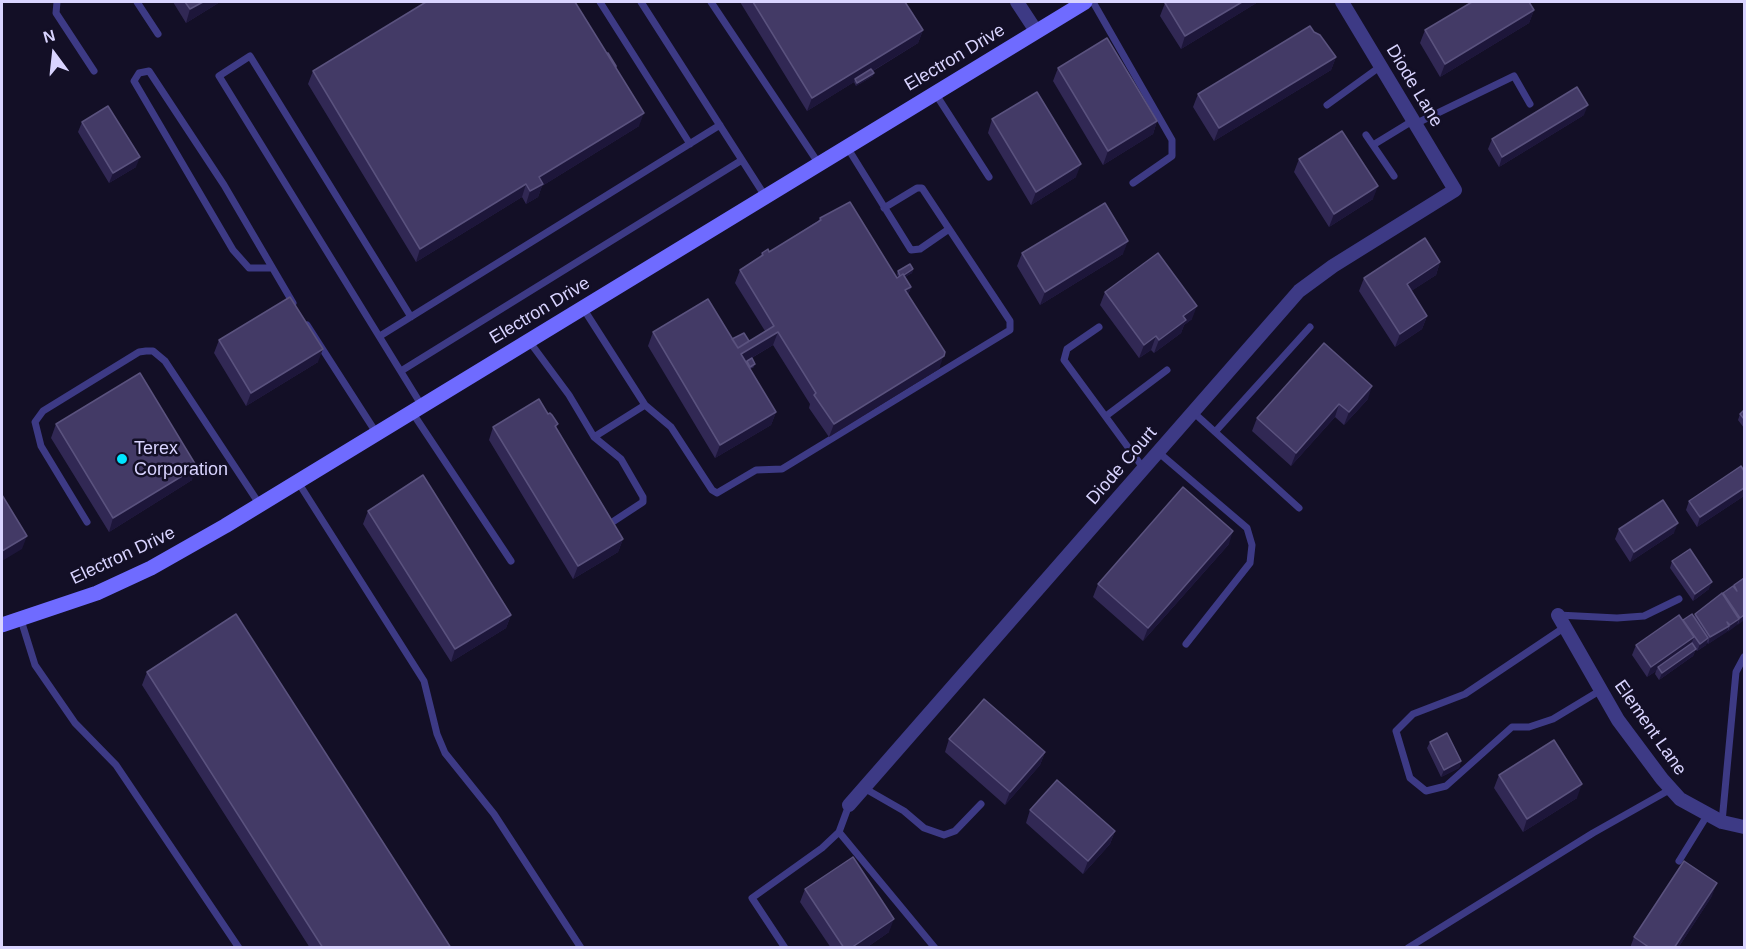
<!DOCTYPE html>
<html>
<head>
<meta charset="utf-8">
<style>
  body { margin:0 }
  #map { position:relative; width:1746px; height:949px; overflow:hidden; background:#130f26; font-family:Helvetica,sans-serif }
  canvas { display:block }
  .frame { position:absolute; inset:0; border:3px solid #d9d4ff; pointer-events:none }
  .north { position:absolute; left:24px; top:24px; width:60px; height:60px; -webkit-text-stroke:4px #130f26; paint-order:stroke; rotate:345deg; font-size:16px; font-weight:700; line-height:24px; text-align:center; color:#d9d4ff }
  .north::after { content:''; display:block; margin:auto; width:21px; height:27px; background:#d9d4ff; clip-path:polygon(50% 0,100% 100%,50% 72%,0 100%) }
</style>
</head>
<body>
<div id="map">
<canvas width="1746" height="949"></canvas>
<div class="frame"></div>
<div class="north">N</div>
</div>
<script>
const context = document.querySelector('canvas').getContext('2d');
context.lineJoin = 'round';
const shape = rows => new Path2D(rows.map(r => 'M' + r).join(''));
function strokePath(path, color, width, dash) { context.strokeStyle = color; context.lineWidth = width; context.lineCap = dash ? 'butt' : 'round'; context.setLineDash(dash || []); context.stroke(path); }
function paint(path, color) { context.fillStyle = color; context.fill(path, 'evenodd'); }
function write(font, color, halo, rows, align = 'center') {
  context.font = font + ' Helvetica,sans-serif'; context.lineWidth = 5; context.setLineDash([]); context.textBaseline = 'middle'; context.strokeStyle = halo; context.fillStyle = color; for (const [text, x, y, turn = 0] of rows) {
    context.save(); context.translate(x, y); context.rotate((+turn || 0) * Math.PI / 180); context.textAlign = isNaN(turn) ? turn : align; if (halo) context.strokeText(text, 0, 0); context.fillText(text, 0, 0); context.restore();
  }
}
strokePath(shape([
  [57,2,56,13,94,71],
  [137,2,158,34],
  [600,2,690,144],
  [641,2,765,196],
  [711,2,819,164],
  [1093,2,1172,140,1172,156,1133,183],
  [935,93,989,177],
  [1327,105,1381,66],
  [1415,124,1514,76,1530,104],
  [1366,135,1394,176],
  [1373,145,1414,120],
  [847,147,911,250,920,249,949,229],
  [272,268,249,268,233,250,134,81,139,73,149,71,224,185,293,303],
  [583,308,645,405,594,437],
  [411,317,250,56,219,76,422,406],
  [307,325,377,434],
  [1099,327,1067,349,1064,360,1144,469],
  [380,336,720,125],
  [529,341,569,395,594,437,621,459,643,497,643,502,611,523],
  [401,371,742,160],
  [645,405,671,427,712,490,717,493,756,470,782,469,1010,330,1010,321,922,188,917,188,884,208],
  [412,412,511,561],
  [1193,412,1299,508],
  [1106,416,1167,370],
  [1215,432,1310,327],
  [1158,452,1247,528,1252,545,1250,563,1186,644],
  [298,482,424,681,437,734,445,753,494,814,581,948],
  [87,522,41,446,35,422,43,411,139,352,146,351,153,351,165,361,260,505],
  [1558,615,1617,618,1644,616,1679,599],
  [21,620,35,665,75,723,116,765,239,948],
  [1565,627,1465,694,1413,714,1396,731,1410,778,1426,791,1446,786,1512,727,1529,727,1553,719,1601,690],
  [864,788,904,811,924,828,944,835,955,831,981,804],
  [1722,822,1736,672,1744,657],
  [839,832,935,948],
  [1679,861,1708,814],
  [785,948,752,898,822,848,839,832,849,805],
  [1408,948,1593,833,1671,789]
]), '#3d3a85', 7);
strokePath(shape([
  [1017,2,1036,31],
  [1558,615,1618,720,1662,779,1680,799,1722,822,1744,827],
  [849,805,1299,291,1333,266,1455,190,1342,2]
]), '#3d3a85', 14);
strokePath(shape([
  [2,625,97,593,151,568,225,526,1085,2]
]), '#6f6bff', 15);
paint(shape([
  [173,2,220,2,186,23],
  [740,2,905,2,923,30,918,43,873,71,873,76,856,86,854,82,807,111],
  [1167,2,1258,2,1181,49,1160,16,1165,3],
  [1534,10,1529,23,1440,77,1420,43,1425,30],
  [1336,57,1331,70,1214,141,1193,107,1198,94],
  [616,67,639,126,542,186,538,197,526,204,522,197,416,262,308,84,313,71],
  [1058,68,1157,121,1153,134,1103,165,1053,81],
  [1584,115,1499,167,1488,149,1492,139],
  [992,119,1076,177,1031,205,988,133],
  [82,122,136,167,109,183,78,132],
  [1299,159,1373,199,1329,227,1294,172],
  [820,218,897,278,898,277,897,274,898,271,913,269,912,273,905,277,911,287,908,295,940,365,939,369,829,437,809,408,810,404,773,345,750,359,754,367,750,369,776,412,771,425,715,458,648,346,653,332,749,341,765,331,735,283,740,270,760,257,762,253,769,252,818,221],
  [1022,253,1123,254,1040,305,1017,266],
  [1440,262,1436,275,1411,291,1427,316,1422,329,1395,347,1359,291,1364,278],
  [1105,292,1192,319,1184,325,1181,333,1154,353,1151,350,1139,358,1100,305],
  [219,340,318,362,246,406,214,353],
  [1368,399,1344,425,1335,417,1291,466,1252,431,1257,418],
  [1744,410,1744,428,1738,420,1740,414],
  [56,424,192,480,109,532,51,438],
  [558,424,556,428,623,539,618,552,573,579,489,440,493,427],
  [1744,471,1744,496,1697,527,1686,510,1689,501],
  [368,511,511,615,506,628,451,662,363,524],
  [1619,529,1674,533,1630,562,1615,539],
  [1229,544,1143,641,1093,597,1098,584],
  [1672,561,1709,589,1693,601,1670,568],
  [1744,578,1744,620,1708,644,1707,642,1706,645,1697,651,1692,643,1696,649,1693,656,1659,680,1655,674,1656,671,1647,677,1632,655,1636,645,1683,621,1683,620,1694,617,1695,614],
  [147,672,451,948,310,948,142,685],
  [949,739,1045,752,1040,765,1005,805,945,752],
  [1430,742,1461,761,1459,768,1441,777,1427,748],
  [1499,775,1577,798,1523,832,1494,788],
  [1030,810,1115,831,1110,844,1083,874,1026,823],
  [805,889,889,932,866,948,831,948,800,902],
  [1712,896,1678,948,1630,948,1634,937]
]), '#312854');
paint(shape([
  [203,2,220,2,186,23,190,9],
  [1242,2,1258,2,1181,49,1185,36],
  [1534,10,1529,23,1440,77,1445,64],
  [923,30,918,43,856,81,855,79,854,82,807,111,812,98],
  [1336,57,1331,70,1214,141,1219,128],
  [874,73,873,76,856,86,857,83],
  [1588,105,1584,115,1499,167,1502,157],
  [644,113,639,126,542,186,538,197,526,204,530,191,539,177],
  [1157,121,1153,134,1103,165,1108,151],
  [140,157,136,167,109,183,113,173],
  [1081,164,1076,177,1031,205,1036,192],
  [526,184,522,197,416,262,420,249],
  [1378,186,1373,199,1329,227,1334,214],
  [1128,241,1123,254,1040,305,1045,292],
  [1440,262,1436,275,1402,297,1407,284],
  [913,269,912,273,900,280,901,277],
  [911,287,906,300,905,290],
  [1197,306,1192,319,1184,325,1181,333,1154,353,1159,340,1183,316],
  [1427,316,1422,329,1395,347,1400,334],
  [778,332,773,345,736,367,740,353],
  [1156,336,1151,350,1139,358,1144,345],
  [323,349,318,362,246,406,251,393],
  [945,352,939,369,829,437,834,424],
  [1372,386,1368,399,1344,425,1349,412],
  [1339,404,1335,417,1291,466,1296,453],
  [776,412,771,425,715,458,720,445],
  [197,467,192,480,109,532,113,518],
  [1744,488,1744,496,1697,527,1700,517],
  [1678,523,1674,533,1630,562,1634,552],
  [1233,531,1229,544,1143,641,1148,628],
  [27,536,22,549,2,561,2,551],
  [623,539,618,552,573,579,578,566],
  [1712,582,1709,589,1693,601,1695,594],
  [511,615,506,628,451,662,455,649],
  [1744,615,1744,620,1738,625,1740,618],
  [1739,619,1737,625,1728,632,1730,625],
  [1729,626,1727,632,1708,644,1710,637],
  [1694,637,1690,647,1658,667,1656,671,1647,677,1651,667],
  [1708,638,1706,645,1697,651,1700,644],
  [1696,649,1693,656,1659,680,1662,673],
  [1045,752,1040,765,1005,805,1010,792],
  [1461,761,1459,768,1441,777,1444,770],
  [1582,784,1577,798,1523,832,1527,819],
  [1115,831,1110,844,1083,874,1088,861],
  [1717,883,1712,896,1678,948,1674,948],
  [894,919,889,932,866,948,851,948]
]), '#1d163a');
const building = shape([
  [185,2,203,2,190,9,185,2],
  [426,2,575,2,644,113,539,177,543,184,530,191,526,184,420,249,313,71,426,2],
  [753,2,905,2,923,30,812,98,753,2],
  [1167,2,1242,2,1185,36,1165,3,1167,2],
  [1472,2,1529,2,1534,10,1445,64,1425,30,1472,2],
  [1310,26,1314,32,1320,35,1336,57,1219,128,1198,94,1310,26],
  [1107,38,1157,121,1108,151,1058,68,1107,38],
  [607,53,608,53,616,66,616,67,607,53],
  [871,69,874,73,857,83,855,79,871,69],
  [1577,87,1588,105,1502,157,1492,139,1577,87],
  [1037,92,1081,164,1036,192,992,119,1037,92],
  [108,106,140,157,113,173,82,122,108,106],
  [1342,131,1378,186,1334,214,1299,159,1342,131],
  [850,202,897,278,903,274,911,287,905,290,945,352,944,356,834,424,814,395,816,393,778,332,741,354,776,412,720,445,653,332,708,299,738,348,774,326,740,270,763,255,762,253,768,249,769,252,821,220,820,218,850,202],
  [1105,203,1128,241,1045,292,1022,253,1105,203],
  [1425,238,1440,262,1407,284,1427,316,1400,334,1364,278,1425,238],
  [1158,253,1197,306,1183,316,1186,320,1159,340,1156,336,1144,345,1105,292,1158,253],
  [910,264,913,269,904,275,903,274,900,276,898,271,910,264],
  [290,297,323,349,251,393,219,340,290,297],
  [744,333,749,341,738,348,732,339,744,333],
  [1324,343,1372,386,1349,412,1339,404,1296,453,1257,418,1324,343],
  [752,358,755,364,750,367,747,361,752,358],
  [140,373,197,467,113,518,56,424,140,373],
  [539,399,548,414,550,413,552,415,558,424,555,426,623,539,578,566,493,427,539,399],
  [1744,410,1744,419,1740,414,1744,410],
  [1741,466,1744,471,1744,488,1700,517,1689,501,1741,466],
  [423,475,511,615,455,649,368,511,423,475],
  [1183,487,1233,531,1148,628,1098,584,1183,487],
  [2,495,27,536,2,551,2,495],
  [1663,500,1678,523,1634,552,1619,529,1663,500],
  [1690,549,1712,582,1695,594,1672,561,1690,549],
  [1744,578,1744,615,1740,618,1723,593,1733,586,1737,591,1734,585,1744,578],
  [1722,593,1739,619,1730,625,1727,622,1729,626,1710,637,1695,614,1722,593],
  [236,614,451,948,323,948,147,672,236,614],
  [1692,614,1708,638,1700,644,1683,620,1692,614],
  [1679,615,1694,637,1651,667,1636,645,1679,615],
  [1692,643,1696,649,1662,673,1658,667,1692,643],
  [984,699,1045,752,1010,792,949,739,984,699],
  [1447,733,1461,761,1444,770,1430,742,1447,733],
  [1554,740,1582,784,1527,819,1499,775,1554,740],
  [1057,780,1115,831,1088,861,1030,810,1057,780],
  [853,857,894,919,851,948,844,948,805,889,853,857],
  [1684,861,1717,883,1674,948,1650,948,1634,937,1684,861]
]);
paint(building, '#433a66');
strokePath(building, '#5a527e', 1.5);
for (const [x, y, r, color] of [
  [122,459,6,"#00e5ff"]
]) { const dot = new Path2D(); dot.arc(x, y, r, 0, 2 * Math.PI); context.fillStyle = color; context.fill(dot); strokePath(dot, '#130f26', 2); }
write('18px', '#d9d4ff', '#130f26', [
  ["Electron Drive",955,58,-31],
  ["Diode Lane",1414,86,59],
  ["Electron Drive",540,311,-31],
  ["Diode Court",1122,466,-49],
  ["Electron Drive",123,556,-25],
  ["Element Lane",1650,728,55]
]);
write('18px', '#d9d4ff', '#130f26', [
  ["Terex",134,449],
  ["Corporation",134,470]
], 'left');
</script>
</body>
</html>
